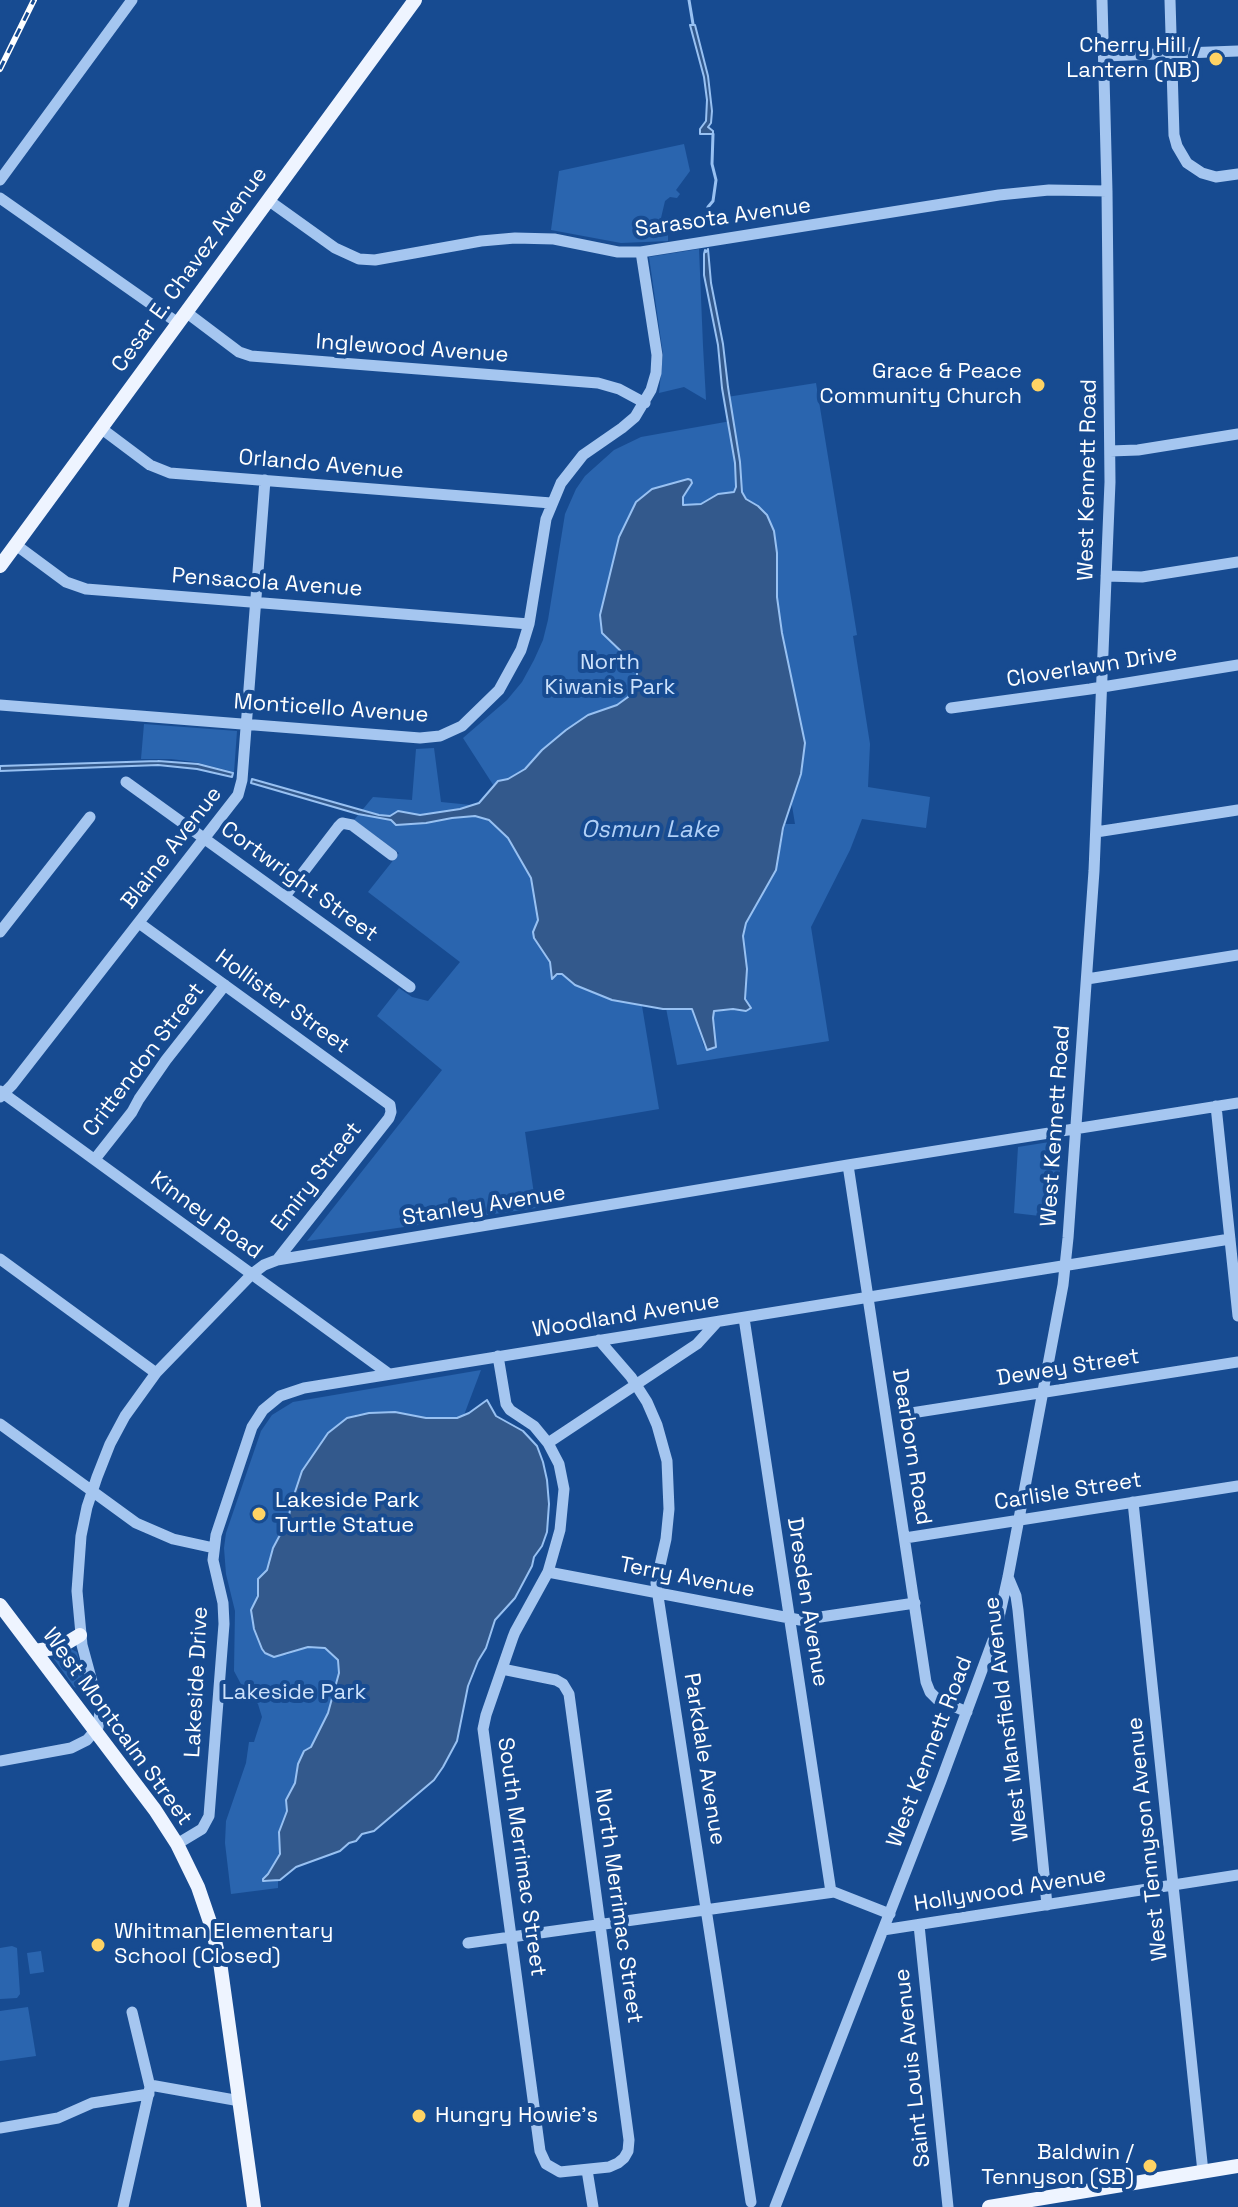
<!DOCTYPE html>
<html>
<head>
<meta charset="utf-8">
<style>
  body { margin:0 }
  canvas { display:block; background:#174b91 }
</style>
</head>
<body>
<canvas width="1238" height="2207"></canvas>
<script>
const context = document.querySelector('canvas').getContext('2d');
context.lineJoin = 'round';
function paint(path, color) { context.fillStyle = color; context.fill(path, 'evenodd'); }
const shape = rows => new Path2D(rows.map(r => 'M' + r).join(''));
function strokePath(path, color, width, dash) { context.strokeStyle = color; context.lineWidth = width; context.lineCap = dash ? 'butt' : 'round'; context.setLineDash(dash || []); context.stroke(path); }
function write(font, color, halo, rows, align = 'center') {
  context.font = font + ' "Space Grotesk",sans-serif'; context.lineWidth = 8; context.setLineDash([]); context.textBaseline = 'middle'; context.strokeStyle = halo; context.fillStyle = color; for (const [text, x, y, turn = 0] of rows) {
    context.save(); context.translate(x, y); context.rotate((+turn || 0) * Math.PI / 180); context.textAlign = isNaN(turn) ? turn : align; if (halo) context.strokeText(text, 0, 0); context.fillText(text, 0, 0); context.restore();
  }
}
paint(shape([
  [684,144,690,171,676,190,680,194,677,198,670,197,665,201,661,218,668,226,668,241,621,243,551,230,559,171],
  [699,249,703,346,706,400,684,387,659,393,663,354,649,257],
  [816,383,857,635,853,636,870,744,868,787,930,797,926,828,862,819,850,850,811,927,829,1041,677,1065,666,1008,692,1009,704,1047,715,1030,713,1018,714,1011,743,1010,750,1007,745,1000,747,969,743,936,746,923,776,869,785,824,795,824,751,553,694,710,508,808,463,738,507,700,522,682,534,660,543,640,548,620,565,514,576,489,585,476,614,450,641,437,731,421,727,397],
  [144,724,237,731,234,772,195,762,171,759,141,759],
  [434,748,441,802,471,805,480,817,493,823,508,838,531,878,538,920,533,932,534,938,550,962,551,977,562,974,575,985,612,1000,642,1006,659,1109,525,1132,536,1208,307,1241,442,1070,377,1016,399,988,412,997,428,1001,460,962,368,892,399,853,354,820,373,797,412,800,416,749],
  [1062,1140,1057,1218,1014,1213,1018,1147],
  [481,1370,464,1415,457,1418,426,1418,395,1412,359,1414,347,1418,328,1433,302,1471,291,1504,287,1528,281,1534,273,1548,267,1570,260,1577,256,1600,286,1655,308,1647,325,1648,338,1660,339,1673,328,1713,311,1747,304,1751,298,1764,295,1783,287,1800,287,1810,279,1838,280,1854,268,1874,263,1879,266,1882,278,1881,278,1888,231,1894,225,1843,226,1821,246,1763,249,1742,254,1742,262,1717,258,1704,242,1686,234,1671,235,1611,226,1574,224,1548,226,1533,261,1431,272,1415,293,1402],
  [71,1649,77,1652,84,1683,80,1689,74,1687,54,1659,57,1654],
  [12,1946,17,1948,20,1994,17,1998,0,1999,0,1948],
  [41,1951,44,1972,30,1974,27,1953],
  [28,2007,36,2056,0,2061,0,2011]
]), '#2a65af');
const water = shape([
  [690,25,695,25,708,76,712,111,711,123,708,127,713,131,713,134,700,134,700,129,706,121,707,100,704,77,690,25],
  [708,249,711,283,723,344,728,387,740,462,742,492,746,499,758,506,767,515,774,531,777,553,777,597,782,633,805,743,801,774,783,828,776,870,746,923,743,936,747,969,745,999,751,1008,746,1011,733,1009,714,1011,713,1018,716,1047,707,1050,692,1009,663,1009,612,1000,575,985,562,974,557,974,552,979,550,962,534,938,533,932,538,920,531,878,508,838,489,820,475,816,452,818,426,823,396,825,391,820,358,814,251,783,252,779,379,815,390,816,398,811,420,815,460,809,479,803,498,781,508,779,525,769,542,750,566,730,588,715,617,705,628,697,637,683,637,672,628,658,602,633,600,615,619,537,636,502,652,489,688,479,691,480,692,483,683,497,683,505,701,504,718,494,734,492,736,487,735,463,722,388,718,345,704,275,704,254,705,250,706,252,708,249],
  [158,761,198,764,233,773,232,777,197,769,158,765,0,771,0,766,158,761],
  [487,1400,496,1416,523,1431,537,1446,543,1462,547,1480,549,1504,547,1532,542,1546,534,1557,532,1566,515,1598,495,1620,486,1648,478,1661,468,1686,457,1741,443,1767,434,1780,374,1831,362,1834,356,1841,349,1843,340,1851,296,1867,280,1880,263,1881,263,1879,268,1874,280,1854,279,1832,287,1811,286,1800,295,1783,298,1764,304,1751,311,1747,328,1713,339,1673,338,1660,325,1648,308,1647,274,1657,265,1653,262,1649,254,1629,251,1610,258,1596,258,1579,267,1570,273,1548,281,1533,287,1528,291,1504,302,1471,328,1433,347,1418,369,1413,395,1412,426,1418,457,1418,469,1413,487,1400]
]);
paint(water, '#33598c');
strokePath(water, '#98c1f2', 2);
strokePath(shape([
  [689,0,693,24],
  [704,223,708,207,713,201,716,180,712,164,713,134]
]), '#98c1f2', 3);
strokePath(shape([
  [1170,0,1174,135,1177,146,1187,163,1202,173,1216,177,1238,174],
  [1104,56,1238,51],
  [0,180,132,0],
  [0,198,178,323],
  [268,200,335,248,359,259,375,260,481,241,515,238,554,239,618,252,641,252,999,195,1049,190,1107,191],
  [186,312,239,352,251,356,598,383,619,389,645,403],
  [102,429,150,465,170,473,551,503],
  [1110,451,1138,450,1238,434],
  [16,545,66,582,86,589,529,624],
  [1106,576,1142,577,1238,562],
  [0,705,420,738,440,736,462,726,499,690,521,650,529,624,546,519,561,483,583,455,622,428,635,417,651,390,656,373,657,355,641,252],
  [951,708,1090,689,1238,665],
  [126,782,410,987],
  [1096,832,1238,810],
  [285,896,338,827,342,823,352,825,392,855],
  [139,923,390,1105,391,1112,389,1118,277,1260],
  [0,932,90,817],
  [1087,979,1238,955],
  [0,1091,389,1374],
  [0,1097,12,1085,238,795,242,780,265,480],
  [1216,1106,1238,1316],
  [95,1159,132,1112,139,1099,166,1060,225,985],
  [848,1165,926,1682,930,1692,937,1699,967,1712],
  [0,1259,156,1373],
  [744,1318,831,1892],
  [599,1340,631,1377,647,1402,657,1425,667,1461,669,1509,666,1539,656,1583,751,2202],
  [498,1356,506,1404,510,1410,534,1426,548,1443,559,1464,564,1489,560,1530,548,1572,515,1632,513,1637,486,1715,483,1729,540,2151,546,2164,560,2172,609,2167,618,2163,624,2158,628,2151,629,2140,569,1694,563,1684,556,1680,502,1669],
  [905,1414,1238,1362],
  [0,1424,136,1523,173,1539,214,1548],
  [548,1443,697,1344,717,1322],
  [1133,1502,1203,2172],
  [905,1538,1238,1486],
  [548,1572,800,1620,915,1603],
  [1008,1577,1016,1596,1018,1610,1047,1905],
  [0,1761,71,1748,87,1740,98,1727,100,1711,82,1645,77,1591,81,1536,87,1507,97,1477,110,1444,125,1416,156,1373,252,1274,264,1265,277,1260,848,1165,1238,1103],
  [177,1844,202,1829,209,1816,224,1624,223,1603,213,1560,216,1535,252,1427,263,1410,280,1396,304,1388,1230,1239],
  [919,1925,948,2207],
  [883,1930,1238,1875],
  [468,1943,834,1892,890,1914],
  [150,2085,240,2101],
  [0,2128,58,2118,92,2103,149,2094],
  [587,2170,593,2207],
  [123,2207,150,2087,132,2012],
  [775,2207,941,1781,995,1635,1008,1577,1063,1285,1068,1238,1094,871,1110,482,1107,191,1102,0]
]), '#a5c6f0', 11);
strokePath(shape([
  [0,566,415,0],
  [0,1605,155,1810,177,1844,198,1887,212,1928,220,1962,254,2207],
  [35,1651,60,1647,80,1635],
  [989,2207,1238,2166]
]), '#eef4ff', 14);
const rail = shape([
  [0,69,34,0]
]);
strokePath(rail, '#fff', 6);
strokePath(rail, '#174b91', 3, [9]);
for (const [x, y, r, color] of [
  [1216,59,8,"#ffd364"],
  [1038,385,8,"#ffd364"],
  [259,1514,8,"#ffd364"],
  [98,1945,8,"#ffd364"],
  [419,2116,8,"#ffd364"],
  [1150,2166,8,"#ffd364"]
]) { const dot = new Path2D(); dot.arc(x, y, r, 0, 2 * Math.PI); context.fillStyle = color; context.fill(dot); strokePath(dot, '#174b91', 3); }
write('22px', '#fff', '#174b91', [
  ["Cherry Hill /",1200,46],
  ["Lantern (NB)",1200,71],
  ["Grace & Peace",1022,372],
  ["Community Church",1022,397],
  ["Lakeside Park",275,1501,"left"],
  ["Turtle Statue",275,1526,"left"],
  ["Whitman Elementary",114,1932,"left"],
  ["School (Closed)",114,1957,"left"],
  ["Hungry Howie's",435,2116,"left"],
  ["Baldwin /",1134,2153],
  ["Tennyson (SB)",1134,2178]
], 'right');
write('22px', '#fff', '#174b91', [
  ["Sarasota Avenue",723,218,-8],
  ["Cesar E. Chavez Avenue",190,270,-54],
  ["Inglewood Avenue",412,349,4],
  ["Orlando Avenue",321,465,5],
  ["West Kennett Road",1088,480,-89],
  ["Pensacola Avenue",267,583,4],
  ["Cloverlawn Drive",1092,667,-9],
  ["Monticello Avenue",331,709,4],
  ["Blaine Avenue",172,848,-52],
  ["Cortwright Street",299,882,36],
  ["Hollister Street",282,1002,36],
  ["Crittendon Street",144,1060,-53],
  ["West Kennett Road",1056,1126,-86],
  ["Emiry Street",317,1177,-52],
  ["Stanley Avenue",484,1206,-9],
  ["Kinney Road",206,1216,36],
  ["Woodland Avenue",626,1316,-9],
  ["Dewey Street",1068,1368,-9],
  ["Dearborn Road",911,1447,81],
  ["Carlisle Street",1068,1492,-9],
  ["Terry Avenue",687,1578,11],
  ["Dresden Avenue",807,1602,81],
  ["Lakeside Drive",197,1682,-87],
  ["West Mansfield Avenue",1007,1719,-97],
  ["West Montcalm Street",117,1727,54],
  ["West Kennett Road",930,1752,-69],
  ["Parkdale Avenue",704,1759,81],
  ["West Tennyson Avenue",1148,1839,-96],
  ["South Merrimac Street",521,1857,82],
  ["Hollywood Avenue",1010,1890,-9],
  ["North Merrimac Street",618,1906,82],
  ["Saint Louis Avenue",913,2068,-96]
]);
write('22px', '#cce1fb', '#174b91', [
  ["North",610,663],
  ["Kiwanis Park",610,688],
  ["Lakeside Park",294,1693]
]);
write('italic 24px', '#b1d0f7', '#174b91', [
  ["Osmun Lake",650,830]
]);
</script>
</body>
</html>
